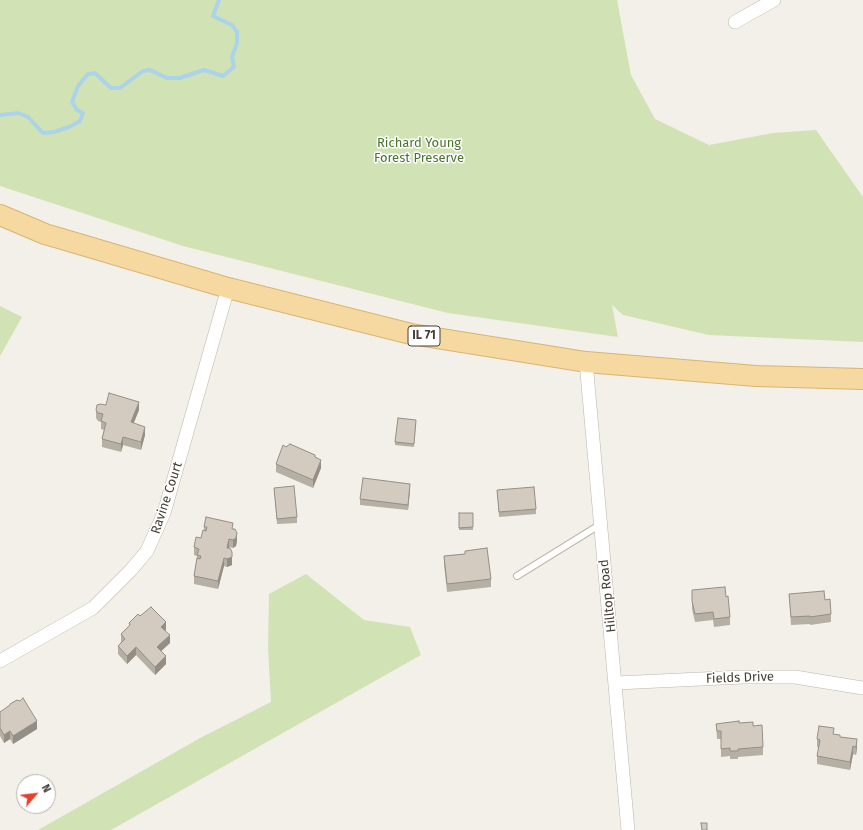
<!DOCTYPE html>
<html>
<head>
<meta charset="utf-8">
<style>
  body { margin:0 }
  #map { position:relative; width:863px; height:830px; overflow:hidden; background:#f3efe9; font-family:"Fira Sans",sans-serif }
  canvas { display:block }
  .north { position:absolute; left:16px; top:774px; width:40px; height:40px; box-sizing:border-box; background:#fff; border:1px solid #b5b3af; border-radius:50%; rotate:62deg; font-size:11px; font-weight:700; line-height:16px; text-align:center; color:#464038 }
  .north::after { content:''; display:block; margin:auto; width:14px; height:18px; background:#e6412d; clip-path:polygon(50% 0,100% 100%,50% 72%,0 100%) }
</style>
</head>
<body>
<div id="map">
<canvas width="863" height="830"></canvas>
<div class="north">N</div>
</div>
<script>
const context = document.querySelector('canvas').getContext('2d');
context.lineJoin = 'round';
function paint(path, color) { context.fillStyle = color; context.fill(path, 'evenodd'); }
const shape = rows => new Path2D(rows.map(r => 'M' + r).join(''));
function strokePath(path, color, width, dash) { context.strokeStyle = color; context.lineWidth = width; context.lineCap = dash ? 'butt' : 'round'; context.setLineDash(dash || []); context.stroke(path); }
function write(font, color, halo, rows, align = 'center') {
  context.font = font + ' "Fira Sans",sans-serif'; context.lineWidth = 3; context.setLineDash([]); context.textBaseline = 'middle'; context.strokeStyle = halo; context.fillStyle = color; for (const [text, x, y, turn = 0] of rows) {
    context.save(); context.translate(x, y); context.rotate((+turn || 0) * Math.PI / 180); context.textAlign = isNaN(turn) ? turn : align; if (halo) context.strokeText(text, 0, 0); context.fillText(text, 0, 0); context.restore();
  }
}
paint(shape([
  [0,0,617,0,631,75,655,119,709,145,773,133,816,130,863,197,863,342,709,335,623,315,612,305,618,337,448,313,183,246,0,186],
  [0,306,22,317,0,356],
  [306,574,364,620,410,627,421,655,111,830,38,830,202,737,271,702,268,648,269,594]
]), '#d1e3b5');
strokePath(shape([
  [0,115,18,113,28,117,43,133,54,132,69,127,80,121,83,113,77,110,72,102,78,86,88,74,95,73,111,88,120,88,143,71,150,70,167,78,180,78,204,70,223,76,234,67,232,57,237,43,237,32,232,25,213,16,219,0]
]), '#abd3ea', 4);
const lane = shape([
  [517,576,601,524]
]);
const street = shape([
  [735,22,774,0],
  [586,362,628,830],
  [0,661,93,608,131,570,147,551,164,513,228,288],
  [616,683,743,677,795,677,863,688]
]);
const primary = shape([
  [0,215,45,234,228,288,411,334,586,362,756,376,863,379]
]);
strokePath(lane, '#bdb7ac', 8);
strokePath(street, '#bdb7ac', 14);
strokePath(primary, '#d9b571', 22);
strokePath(lane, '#fff', 6);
strokePath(street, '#fff', 13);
strokePath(primary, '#f5d9a0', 20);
paint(shape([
  [106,405,139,410,133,423,145,435,141,450,123,445,121,452,102,447,102,439,104,430,101,429,101,422,98,421,96,418,96,410],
  [416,423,414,447,395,445,395,442],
  [315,458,321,468,313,488,276,472,276,464],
  [274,488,297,517,297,523,277,524],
  [410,489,408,510,360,505,360,499],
  [497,490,536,509,536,514,499,517],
  [459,513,473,513,473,530,459,530],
  [204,527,233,529,237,541,236,546,233,548,229,547,232,560,232,565,227,567,224,566,218,589,194,584,194,576,197,556,194,555,194,547,201,538,204,531],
  [465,551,491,579,491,587,447,592,444,564,444,556,465,554],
  [692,590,726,597,730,617,730,625,714,627,713,620,695,622,692,609],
  [789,594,825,600,831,614,831,622,810,625,810,624,791,625],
  [140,616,166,630,165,631,170,643,161,651,166,664,155,675,136,655,127,664,118,654,118,646,121,642,121,634,129,626,129,623],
  [10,704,37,729,13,744,10,739,4,743,0,736,0,712,10,706],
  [739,723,753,726,763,747,763,755,738,757,738,759,730,759,730,756,721,757,721,739,717,739,716,724],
  [834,734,840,737,857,747,856,755,853,754,850,770,817,764,817,756,819,748,817,747,817,739]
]), '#b5afa4');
paint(shape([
  [139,402,139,410,131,430,131,422],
  [145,427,145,435,141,450,141,442],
  [123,437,123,445,121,452,121,444],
  [321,460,321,468,313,488,313,480],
  [410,484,410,489,408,510,408,505],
  [237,533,237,541,236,546,233,548,233,540],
  [229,539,229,547,227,556,227,548],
  [232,552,232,565,227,567,227,559],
  [224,558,224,566,218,589,218,581],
  [166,622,166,630,161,635,161,627],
  [170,635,170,643,157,655,157,647],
  [136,647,136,655,127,664,127,656],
  [166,656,166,664,155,675,155,667],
  [37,721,37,729,13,744,13,736],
  [10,731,10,739,4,743,4,735],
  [857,739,857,747,856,755,856,747],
  [853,746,853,754,850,770,850,762]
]), '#948e86');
const building = shape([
  [109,393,139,402,131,422,145,427,141,442,123,437,121,444,102,439,106,423,101,421,103,414,98,413,96,410,97,405,100,404,106,405,109,393],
  [398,418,416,420,414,444,395,442,398,418],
  [290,444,315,455,315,457,321,460,313,480,276,464,283,445,286,447,290,444],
  [363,478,410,484,408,505,360,499,363,478],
  [294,486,297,517,277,519,274,488,294,486],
  [534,487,536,509,499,512,497,490,534,487],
  [459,513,473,513,473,527,459,528,459,513],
  [206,517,233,523,232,529,235,529,237,533,236,538,233,540,229,539,227,548,230,548,232,552,232,557,227,559,224,558,218,581,194,576,197,558,200,559,201,556,197,555,199,549,194,547,196,537,201,538,203,530,206,531,207,527,204,527,206,517],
  [487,548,491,579,447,584,444,556,465,554,465,551,487,548],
  [725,587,726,597,728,596,730,617,714,619,713,612,695,614,692,601,692,590,725,587],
  [824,591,825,600,830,599,831,614,810,617,810,616,791,617,789,594,824,591],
  [151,607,166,622,161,627,170,635,157,647,166,656,155,667,136,647,127,656,118,646,125,639,121,634,130,625,129,623,138,614,140,616,151,607],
  [23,698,37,721,13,736,10,731,4,735,0,728,0,712,10,705,10,704,17,700,20,701,23,698],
  [739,721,739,723,753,722,753,726,762,725,763,747,738,749,738,751,730,751,730,748,721,749,721,731,717,731,716,724,739,721],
  [819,726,834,728,833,734,840,735,840,737,857,739,856,747,853,746,850,762,817,756,820,740,817,739,819,726],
  [701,823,707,823,707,830,702,830,701,823]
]);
paint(building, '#d3cbbf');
strokePath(building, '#948e86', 1);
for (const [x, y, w] of [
  [424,336,32]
]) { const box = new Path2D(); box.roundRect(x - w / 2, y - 10, w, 20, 3); context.fillStyle = '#fff'; context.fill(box); strokePath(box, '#464038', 1); }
write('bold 12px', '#464038', null, [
  ["IL 71",424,336]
]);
write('13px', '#4c7230', '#fff', [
  ["Richard Young",419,143],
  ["Forest Preserve",419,158]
]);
write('13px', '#464038', '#fff', [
  ["Ravine Court",167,498,-72],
  ["Hilltop Road",608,596,-96],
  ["Fields Drive",740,678,-2]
]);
</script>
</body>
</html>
